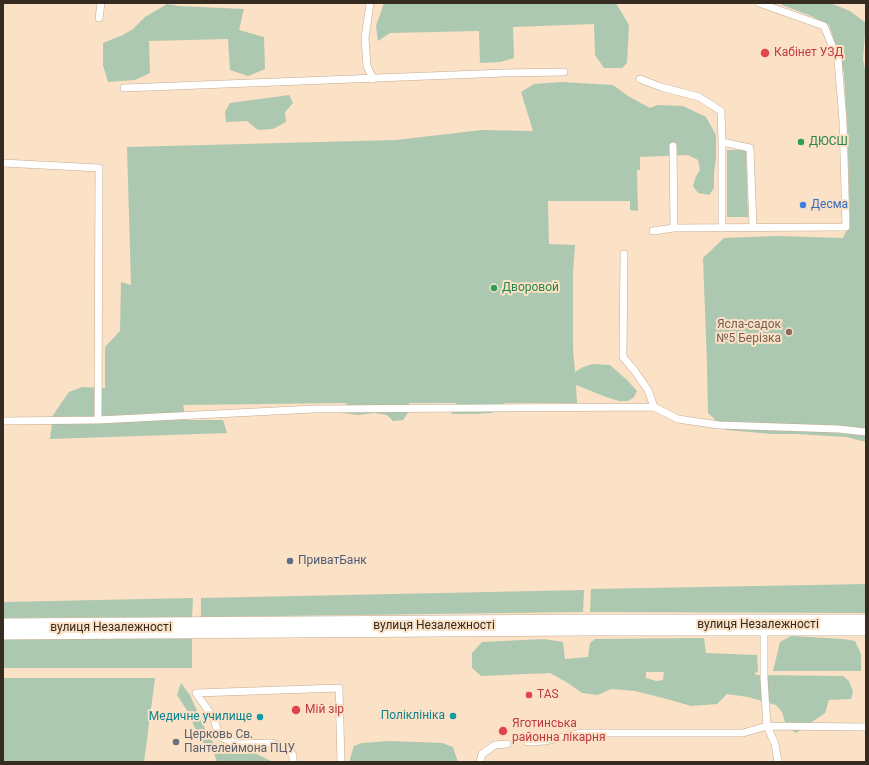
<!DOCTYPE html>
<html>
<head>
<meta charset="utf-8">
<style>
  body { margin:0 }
  #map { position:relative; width:869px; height:765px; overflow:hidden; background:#fbe1c5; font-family:Roboto,sans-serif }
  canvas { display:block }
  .frame { position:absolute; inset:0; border:4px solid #352b21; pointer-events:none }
</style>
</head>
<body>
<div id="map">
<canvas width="869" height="765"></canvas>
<div class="frame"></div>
</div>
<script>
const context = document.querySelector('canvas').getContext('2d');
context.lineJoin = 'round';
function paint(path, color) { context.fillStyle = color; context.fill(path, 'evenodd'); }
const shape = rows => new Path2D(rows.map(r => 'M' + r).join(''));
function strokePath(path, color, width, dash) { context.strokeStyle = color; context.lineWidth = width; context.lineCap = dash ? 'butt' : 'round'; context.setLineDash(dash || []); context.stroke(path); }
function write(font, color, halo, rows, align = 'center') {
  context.font = font + ' Roboto,sans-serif'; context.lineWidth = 4; context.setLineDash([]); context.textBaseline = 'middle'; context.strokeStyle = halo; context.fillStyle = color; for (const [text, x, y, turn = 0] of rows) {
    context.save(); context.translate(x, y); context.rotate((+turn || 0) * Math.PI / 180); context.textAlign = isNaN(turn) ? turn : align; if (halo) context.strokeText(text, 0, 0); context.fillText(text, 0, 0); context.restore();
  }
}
paint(shape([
  [384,3,616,3,629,25,627,63,622,68,604,68,595,55,594,24,513,27,514,58,500,62,480,63,479,31,390,33,378,41,376,26],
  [781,3,830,3,850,11,866,23,863,59,866,74,866,442,846,437,796,434,772,434,726,430,708,413,707,364,703,258,724,238,776,236,843,238,850,223,847,122,844,75,842,64,829,25,811,16,782,5],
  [167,4,179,6,244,9,239,30,264,37,265,69,248,76,230,70,228,39,149,41,150,73,135,80,108,82,103,65,103,43,123,35,133,29,145,17],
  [561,82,613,85,628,96,650,108,657,105,683,106,706,117,716,135,716,158,714,172,714,188,709,195,698,193,693,186,696,176,700,170,698,160,688,155,640,157,640,170,637,170,638,211,630,210,630,201,548,201,549,244,575,245,573,273,573,348,575,372,583,367,593,364,610,365,627,380,637,391,634,397,628,401,619,401,606,397,576,385,577,403,505,403,499,411,491,413,474,414,451,414,456,403,409,403,408,413,403,420,393,421,387,415,374,413,359,415,341,413,347,403,183,405,186,420,223,420,227,433,50,439,53,415,69,392,82,387,105,388,105,347,120,331,121,282,131,285,127,147,396,140,482,130,533,131,521,92,534,84],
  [289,95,293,103,285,112,286,122,273,129,258,130,247,121,226,122,225,112,230,103],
  [727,150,746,150,748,217,727,217],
  [866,584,866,613,590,612,591,589],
  [584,590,583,612,201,617,201,598],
  [193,598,192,617,3,618,3,602],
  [791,636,843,639,855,641,861,654,861,671,773,671,780,642],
  [704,638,706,653,757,655,758,672,754,673,757,675,843,676,849,681,853,692,851,699,829,700,825,713,796,733,786,726,782,712,776,705,748,697,727,694,717,704,691,706,667,699,635,691,611,689,598,695,582,693,568,683,550,673,481,676,472,668,472,653,482,642,544,639,563,642,565,659,588,657,590,643,595,639],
  [646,672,664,672,663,680,656,681,646,678],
  [3,639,192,639,192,668,3,668],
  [3,678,155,678,144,762,3,762],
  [181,683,190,695,203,725,214,744,229,750,255,753,273,762,217,762,213,751,200,740,188,712,177,695],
  [390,741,442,743,453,747,458,762,350,762,350,758,354,746,362,743]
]), '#adc8b0');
const service = shape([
  [370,3,365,38,367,66,373,79],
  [99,18,101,3],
  [640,79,661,87,699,97,721,111,722,142,750,148,753,228],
  [124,88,504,73,564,72],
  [722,142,722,228],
  [673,146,674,228],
  [3,163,99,168,98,420],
  [653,231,674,228,846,227,843,121,838,60,824,26,759,3],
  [624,254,623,357,634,370,648,390,654,407],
  [3,421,98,420,314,409,654,407,678,419,719,425,838,429,866,432],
  [528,742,545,741,582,733,743,733,767,726,764,679,764,627],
  [293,762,293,755,283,746,271,743,239,744,220,737,213,717,196,693,339,688,341,762],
  [480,762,482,754,495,745,507,744],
  [778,762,775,744,767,726,866,727]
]);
const secondary = shape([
  [3,629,587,625,866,625]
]);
strokePath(service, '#c4ab90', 8);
strokePath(secondary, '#c4ab90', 22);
strokePath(service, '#fff', 7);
strokePath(secondary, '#fff', 21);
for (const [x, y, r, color] of [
  [765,53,5,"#e0444e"],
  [801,142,4,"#2e9e5b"],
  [803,205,4,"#3f7fe0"],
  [494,288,4,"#2e9e5b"],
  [789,332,4,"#8d6e63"],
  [290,561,4,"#5c6f8a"],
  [529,695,4,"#e0444e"],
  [296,710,5,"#e0444e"],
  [453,716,4,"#0f9aa8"],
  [260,717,4,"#0f9aa8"],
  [503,731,5,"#e0444e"],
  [176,742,4,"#6b7280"]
]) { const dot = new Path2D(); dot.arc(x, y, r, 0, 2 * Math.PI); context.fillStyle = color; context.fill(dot); strokePath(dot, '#fbe1c5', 1.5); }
write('12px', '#be3a42', '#fbe1c5', [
  ["Кабінет УЗД",774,53],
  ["TAS",537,695],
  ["Мій зір",305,710],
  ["Яготинська",512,724],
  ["районна лікарня",512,738]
], 'left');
write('12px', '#27864d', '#fbe1c5', [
  ["ДЮСШ",809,142],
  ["Дворовой",502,288]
], 'left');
write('12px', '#366cbe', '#fbe1c5', [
  ["Десма",811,205]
], 'left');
write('12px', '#785e54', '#fbe1c5', [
  ["Ясла-садок",781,325],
  ["№5 Берізка",781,339]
], 'right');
write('12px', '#4e5e75', '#fbe1c5', [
  ["ПриватБанк",298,561]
], 'left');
write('12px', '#352b21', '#fbe1c5', [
  ["вулиця Незалежності",758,625],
  ["вулиця Незалежності",434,626],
  ["вулиця Незалежності",111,628]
]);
write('12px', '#0d838f', '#fbe1c5', [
  ["Поліклініка",445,716],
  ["Медичне училище",252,717]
], 'right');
write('12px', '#5b616d', '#fbe1c5', [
  ["Церковь Св.",184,735],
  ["Пантелеймона ПЦУ",184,749]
], 'left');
</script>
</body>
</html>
